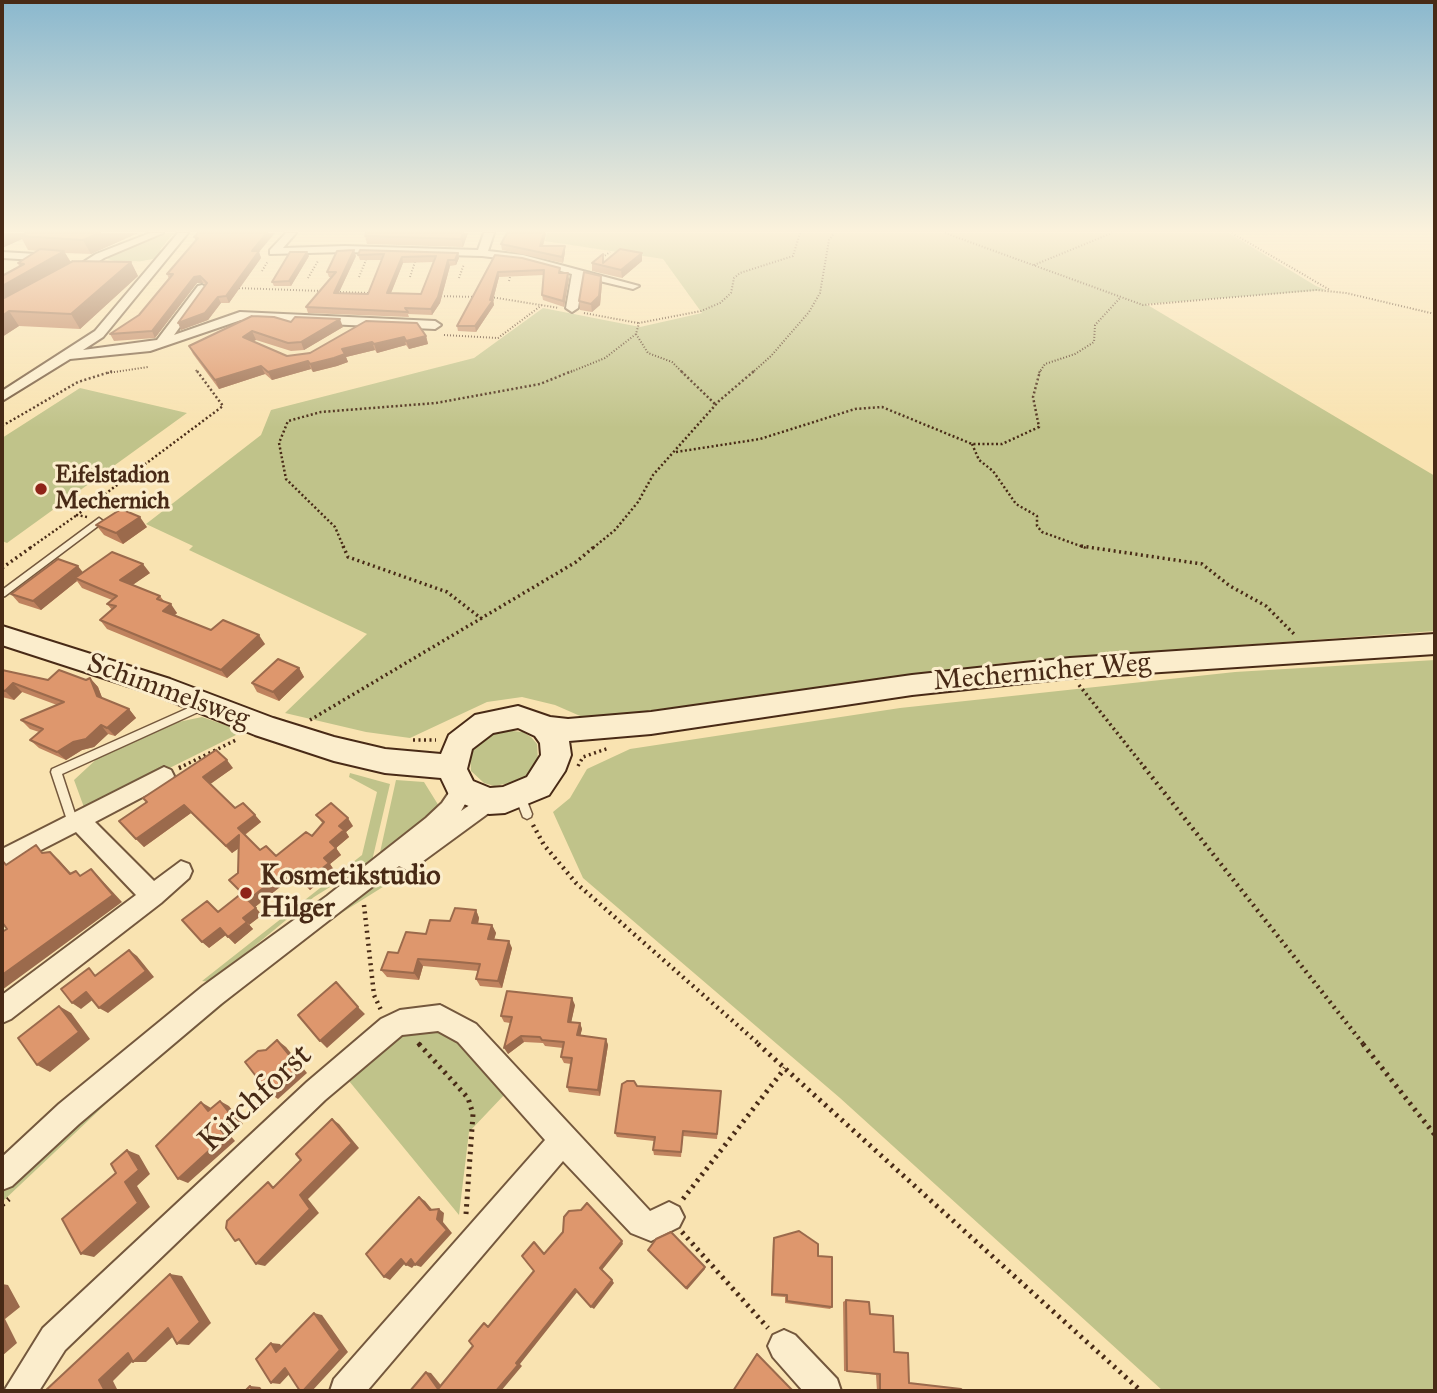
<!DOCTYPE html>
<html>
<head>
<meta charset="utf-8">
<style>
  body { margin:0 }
  #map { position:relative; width:1437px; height:1393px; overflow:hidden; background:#f9e3b1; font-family:"IM FELL Great Primer",serif }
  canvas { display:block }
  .frame { position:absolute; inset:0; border:4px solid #482a16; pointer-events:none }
</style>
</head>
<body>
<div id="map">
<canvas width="1437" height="1393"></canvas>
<div class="frame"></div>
</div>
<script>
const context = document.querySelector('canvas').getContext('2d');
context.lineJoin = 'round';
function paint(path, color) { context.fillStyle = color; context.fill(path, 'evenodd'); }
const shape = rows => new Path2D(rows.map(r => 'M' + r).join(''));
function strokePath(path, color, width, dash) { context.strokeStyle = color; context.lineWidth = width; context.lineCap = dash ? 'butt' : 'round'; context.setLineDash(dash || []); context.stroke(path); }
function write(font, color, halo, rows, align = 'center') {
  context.font = font + ' "IM FELL Great Primer",serif'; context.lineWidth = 6; context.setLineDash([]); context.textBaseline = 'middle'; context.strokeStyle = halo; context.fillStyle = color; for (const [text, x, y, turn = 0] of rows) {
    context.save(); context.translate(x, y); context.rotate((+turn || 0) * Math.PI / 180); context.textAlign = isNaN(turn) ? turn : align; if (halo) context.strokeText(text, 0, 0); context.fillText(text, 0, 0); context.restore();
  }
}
paint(shape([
  [165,233,177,233,177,237,172,235,160,250,166,252,158,258,132,263,140,261,118,262,107,259,114,252,115,254],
  [547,233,1229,233,1316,286,1326,290,1146,304,1435,476,1435,631,1011,662,587,719,555,705,522,697,487,702,410,738,366,732,285,713,367,634,189,550,193,546,146,524,261,435,271,410,474,358,543,308,640,327,702,313,663,259,545,241],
  [80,388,187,413,7,543,2,541,2,438],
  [1435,660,1435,1391,1163,1391,840,1098,583,878,553,812,570,798,587,769,630,749,900,708,1235,672],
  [202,717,237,729,238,734,85,810,74,780,101,755,169,724],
  [503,730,523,732,531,737,537,744,538,760,526,777,516,782,494,786,484,783,471,771,470,754,475,745,492,733],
  [350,773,390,784,372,861,314,897,211,982,202,981,362,855,377,792,349,777],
  [396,780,424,782,442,811,379,857],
  [472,825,429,858,335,917,260,974,109,1101,2,1202,2,1192,146,1061,376,883],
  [423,1028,441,1031,460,1044,506,1093,469,1132,459,1215,349,1081,391,1041]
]), '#c0c38a');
const lane = shape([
  [99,518,103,521,102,523,5,596,2,597,2,590,99,518],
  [204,701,207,702,209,705,207,708,62,774,78,823,77,826,73,828,69,826,51,772,52,769,204,701],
  [520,792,524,793,532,814,531,817,527,819,523,817,515,796,516,793,520,792]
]);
const street = shape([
  [150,233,163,233,104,258,75,276,65,274,96,254,150,233],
  [178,233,188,233,103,337,83,350,157,340,198,286,202,285,208,288,174,335,240,312,435,321,441,325,435,329,241,320,150,351,70,359,2,401,2,391,95,331,178,233],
  [286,233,296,233,283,248,345,246,478,250,484,233,494,233,488,251,523,255,639,286,633,289,583,277,578,308,572,312,566,308,572,274,523,261,482,256,345,252,270,254,270,250,286,233],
  [2,252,53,255,58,258,53,261,2,258,2,252],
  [164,767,171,770,174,776,171,782,95,822,154,881,181,861,189,864,192,871,189,878,161,903,11,1019,2,1023,2,995,136,895,76,832,2,870,2,849,164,767],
  [462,781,469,784,473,790,461,811,489,792,497,795,500,801,497,807,415,867,407,870,399,866,221,1004,79,1124,12,1186,2,1190,2,1157,59,1104,203,986,327,896,426,818,442,803,455,784,462,781],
  [440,1005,476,1024,650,1211,669,1202,679,1207,684,1217,679,1227,651,1241,631,1233,563,1161,367,1391,330,1391,334,1379,545,1140,458,1042,438,1031,402,1035,325,1100,65,1350,39,1391,4,1391,43,1328,307,1082,381,1019,400,1010,440,1005],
  [784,1330,795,1335,837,1379,841,1391,803,1391,773,1357,768,1346,773,1335,784,1330]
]);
const secondary = shape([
  [2,626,170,679,273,718,334,737,385,749,441,754,449,735,475,715,518,706,550,717,568,719,651,712,912,675,1070,658,1435,634,1435,654,1070,678,912,695,651,734,569,741,571,755,565,771,549,795,505,813,489,814,451,799,441,778,385,773,334,761,255,735,150,693,2,645,2,626],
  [518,728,535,736,540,743,541,755,527,777,503,787,490,788,473,781,467,769,472,749,493,733,518,728]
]);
strokePath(lane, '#74583d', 3);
strokePath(street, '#74583d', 4);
strokePath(secondary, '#482a16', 4);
strokePath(shape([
  [945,233,1143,305,1316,290,1346,293,1435,314],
  [1232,233,1330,290],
  [600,259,610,252],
  [1034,265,1112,233],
  [262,271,268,261],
  [359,277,366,260],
  [410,277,415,262],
  [308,278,318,261],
  [459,278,464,264],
  [509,281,511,273],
  [236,288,322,291],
  [337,292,371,293],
  [438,296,476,297],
  [491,297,559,308],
  [584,313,638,323],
  [636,334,648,353,672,362,683,373],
  [444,335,498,338,542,305],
  [196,370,198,373],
  [108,373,148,367],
  [568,373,605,358,636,334,639,323,701,311,720,303,731,293,734,278,740,273,793,256,800,233],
  [752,373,771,356,809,312,820,293,829,240,834,233],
  [1039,373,1045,364,1075,354,1094,342,1095,325,1120,298]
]), '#482a16', 2, [1, 2]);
strokePath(shape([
  [681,371,716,405],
  [2,426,78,382,113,371],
  [972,444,979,460,993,471,1016,504,1037,516,1037,526,1042,532,1086,548],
  [676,452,760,439,855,409,882,407,972,444,1002,444,1039,427,1033,397,1040,371],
  [87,517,77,515,223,406,197,371],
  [30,548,77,515],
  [344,548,335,527,286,479,279,443,288,421,321,412,436,403,540,384,572,371],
  [593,548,615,530,638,502,653,475,719,401,754,371]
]), '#482a16', 2.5, [2, 2.5]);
strokePath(shape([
  [343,546,348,557,447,592,482,619],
  [1081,546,1202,564,1230,586,1266,606,1295,635],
  [2,568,33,546],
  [1079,685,1145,768],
  [310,720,576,562,595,546],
  [413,740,436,740],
  [578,766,583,757,609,748],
  [179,768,238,739]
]), '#482a16', 3.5, [2, 3.5]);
strokePath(shape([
  [1144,767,1364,1045],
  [179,768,182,767],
  [533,825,544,845,576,883,760,1045],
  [364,905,374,995,381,1010],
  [418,1043,420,1045]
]), '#482a16', 4.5, [2, 4.5]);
strokePath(shape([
  [419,1044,468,1098,473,1114,466,1214],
  [758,1044,1141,1391],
  [1363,1044,1435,1135],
  [683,1199,785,1068],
  [2,1205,9,1199],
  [682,1232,768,1328]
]), '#482a16', 5, [2.5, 5]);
paint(lane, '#fbedcc');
paint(street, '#fbedcc');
paint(secondary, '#fbedcc');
paint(shape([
  [2,233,138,233,91,254,65,253,71,262,131,262,138,276,80,329,19,326,2,337,19,266,18,263,38,251,28,250,22,239,2,248],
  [468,233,463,247,367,244,365,236],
  [546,234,543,246,565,252,563,263,502,250,501,244],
  [194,237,259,252,261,258,229,303,221,303,208,320,181,330,206,285,203,283,197,283,155,338,114,341,110,334,139,315,169,279,167,274,196,240],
  [458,253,459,258,456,265,450,266,440,303,432,315,408,314,409,317,308,313,306,307,331,277,329,277,327,272,356,256,338,294,368,294,382,260,360,260,358,255],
  [433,262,421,294,391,293,403,263],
  [603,254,604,261,642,261,622,278,592,271,592,263],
  [495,255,561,273,569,279,564,307,543,300,542,295,544,275,499,277,493,300,494,305,476,332,458,331,457,326],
  [309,256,291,286,274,286,272,282],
  [601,276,602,284,600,305,592,312,580,310,579,301],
  [366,321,426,336,428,344,409,349,406,345,377,353,375,350,346,357,348,362,337,366,313,372,311,369,272,380,265,374,219,389,193,354,189,346,291,322,343,327,304,350,291,351,256,340,253,341,287,356,310,353],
  [96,525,147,527,123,544,104,535],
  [83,573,150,573,132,585,160,596,164,601,177,613,175,615,211,630,265,644,227,678,107,629,100,620,112,610,107,604,112,600,82,588,77,581,41,610,19,603,11,594],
  [299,668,304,677,279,701,257,692,252,683],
  [2,670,48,680,86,680,90,678,98,687,102,698,129,709,136,718,115,736,108,734,94,747,82,750,66,760,39,748,30,740,39,732,30,729,21,720,57,705,22,692,14,700,2,697],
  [233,768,210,784,235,808,255,815,261,822,245,835,260,850,276,856,312,836,323,824,316,815,353,826,346,832,349,837,336,848,341,855,330,864,334,870,310,890,295,875,255,907,262,915,249,925,253,929,235,944,226,935,209,948,218,912,242,893,238,873,239,848,232,853,191,813,144,847,136,839,146,802,143,798],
  [476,910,479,918,478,924,492,925,496,933,494,939,512,948,502,988,480,986,476,979,478,971,423,966,419,980,387,977,381,970,398,953,426,934],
  [575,1005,571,1022,580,1023,582,1029,580,1036,606,1039,608,1045,600,1096,569,1092,567,1087,571,1064,564,1063,561,1057,563,1048,545,1046,543,1043,524,1042,508,1054,510,1023,504,1022,501,1016],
  [721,1091,717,1139,683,1136,681,1157,654,1155,653,1150,654,1141,617,1137,615,1133],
  [774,1238,818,1256,832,1307,830,1309,785,1303,785,1297,771,1296,773,1241],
  [846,1300,870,1314,894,1352,909,1383,963,1391,877,1391,876,1375,844,1371,843,1302]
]), '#bf825e');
paint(shape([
  [2,233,36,233,20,236,22,239,2,248],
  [100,233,138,233,91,254,83,240],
  [267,233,275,233,259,252,261,258,229,303,226,296,252,251],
  [463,233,468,233,463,247,461,239],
  [544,233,546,233,546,234,541,252,540,246],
  [565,246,565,252,563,263,562,257],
  [354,250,356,256,336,299,334,293],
  [64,251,72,265,2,306,2,286],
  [307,252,309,256,291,286,289,281],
  [458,253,459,258,456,265,455,260],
  [642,253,642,261,622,278,621,270],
  [402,257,403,263,389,298,387,293],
  [448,260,450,266,440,303,432,315,431,309],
  [131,262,138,276,80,329,71,314],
  [498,272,499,277,493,300,494,305,476,332,475,326,490,300],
  [568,273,569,279,564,307,563,301],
  [200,276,203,283,197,283,155,338,152,331,194,277],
  [601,276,602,284,600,305,592,312,591,304],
  [218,297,221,303,208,320,181,330,178,323],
  [9,311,19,326,2,337,2,316],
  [340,319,343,327,304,350,301,342],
  [252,331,256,340,246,345,243,337],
  [426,336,428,344,409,349,406,341],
  [404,337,406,345,377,353,374,344],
  [372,342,375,350,346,357,348,362,337,366,313,372,310,364,342,349],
  [308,361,311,369,272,380,268,372],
  [261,366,265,374,219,389,215,380],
  [140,517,147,527,123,544,116,533],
  [143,564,150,573,127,589,120,580],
  [78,566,85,575,75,578,77,581,41,610,33,601],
  [171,604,177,613,169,620,163,611],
  [259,635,265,644,227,678,221,670],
  [299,668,304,677,279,701,273,692],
  [90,678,98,687,105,705,97,696],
  [13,683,22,692,14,700,5,691],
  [129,709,136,718,115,736,107,728],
  [101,725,108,734,94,747,82,750,66,760,57,752],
  [227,760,233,768,209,785,203,777],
  [184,805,191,813,144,847,136,839],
  [255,815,261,822,244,835,238,828],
  [348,818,353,826,346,832,349,837,336,848,341,855,330,864,334,870,310,890,304,883,324,858,330,842,339,826],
  [239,835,246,843,232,853,226,846],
  [50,852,59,860,79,882,70,874],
  [289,868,295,875,255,907,248,900],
  [91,869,99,877,122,902,2,990,2,975],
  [256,908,262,915,249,925,243,918],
  [476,910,479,918,476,931,472,923],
  [247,922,253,929,235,944,228,937],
  [492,925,496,933,492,947,488,939],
  [220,928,227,934,209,948,202,942],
  [509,941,512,948,502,988,498,981],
  [129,950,137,956,154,977,108,1013,99,1008],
  [418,959,423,966,419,980,414,973],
  [86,992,95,998,81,1009,72,1003],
  [572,998,575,1005,570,1028,568,1022],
  [59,1006,71,1013,90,1039,50,1072,37,1065],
  [358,1007,365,1014,327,1048,320,1041],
  [580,1023,582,1029,579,1041,577,1035],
  [521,1036,524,1042,508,1054,504,1048],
  [606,1039,608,1045,600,1096,598,1090],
  [277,1040,286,1047,307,1073,278,1099,269,1093],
  [220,1101,229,1106,243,1124,230,1135,235,1141,188,1183,178,1179,221,1130],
  [201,1102,211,1108,217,1116,208,1111],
  [332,1119,339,1124,359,1148,308,1199,319,1213,265,1266,256,1264,300,1195],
  [127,1150,139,1155,150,1174,137,1186,150,1207,94,1257,81,1254,125,1182],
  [419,1197,425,1201,435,1213,430,1210],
  [439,1209,444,1213,443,1222,452,1233,421,1267,415,1265,437,1219],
  [622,1241,623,1244,602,1270,600,1268],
  [401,1259,407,1261,390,1280,384,1277],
  [411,1259,417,1262,412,1268,406,1265],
  [705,1267,705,1269,687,1290,686,1288],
  [170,1274,182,1276,211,1323,189,1345,177,1344],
  [612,1280,614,1283,594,1309,591,1307],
  [2,1284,8,1285,20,1307,5,1319,17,1343,2,1356],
  [575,1289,578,1291,520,1364,522,1366,501,1391,496,1391,516,1363],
  [314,1313,322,1315,348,1352,312,1391,303,1391],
  [168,1328,180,1330,146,1362,133,1362],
  [271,1343,280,1344,285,1353,276,1352],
  [128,1353,140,1354,113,1381,118,1391,105,1391,99,1380],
  [285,1368,294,1369,280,1384,271,1383],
  [426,1372,431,1373,444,1389,438,1389],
  [250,1386,260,1387,263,1391,253,1391]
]), '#9b6a4c');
const building = shape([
  [26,233,100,233,83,240,20,236,26,233],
  [198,233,267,233,252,251,259,251,226,296,218,297,205,313,178,323,207,283,200,276,194,277,152,331,110,334,139,315,173,274,167,274,198,238,194,237,198,233],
  [366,233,463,233,461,239,365,236,366,233],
  [507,233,544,233,540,246,565,246,562,257,501,244,507,233],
  [40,249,64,251,2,286,2,276,24,264,18,263,40,249],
  [620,249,642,253,621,270,592,263,603,254,603,263,620,249],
  [354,250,334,293,368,294,384,254,358,255,360,250,458,253,455,260,448,260,438,297,431,309,405,308,408,312,306,307,336,272,327,272,337,251,354,250],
  [436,256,421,294,387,293,402,257,436,256],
  [290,252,307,252,289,281,272,282,290,252],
  [495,255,522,258,560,268,559,273,568,273,563,301,542,295,544,270,498,272,490,300,493,300,475,326,457,326,495,255],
  [73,261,131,262,71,314,9,311,2,316,2,299,73,261],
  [584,272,601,276,599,296,591,304,579,301,584,272],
  [252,316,274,317,291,322,295,317,340,319,301,342,288,343,252,331,243,337,287,356,310,353,366,321,417,323,426,336,406,341,404,337,374,344,372,342,342,349,345,354,334,358,310,364,308,361,268,372,261,366,215,380,189,346,252,316],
  [121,509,140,517,116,533,96,525,121,509],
  [112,552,143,564,120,580,160,596,157,599,171,604,163,611,211,630,223,620,259,635,221,670,100,620,116,606,107,604,117,596,75,578,112,552],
  [58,559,78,566,33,601,11,594,58,559],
  [278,659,299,668,273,692,252,683,278,659],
  [2,670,48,680,59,670,86,680,90,678,97,696,129,709,107,728,101,725,86,739,73,742,57,752,30,740,43,729,21,720,64,702,13,683,5,691,2,690,2,670],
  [216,750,227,760,203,777,235,808,243,803,255,815,238,828,260,850,266,846,276,856,306,832,312,836,324,822,316,815,331,803,348,818,339,826,344,830,330,842,336,848,324,858,329,863,304,883,289,868,248,900,256,908,243,918,247,922,228,937,220,928,202,942,182,920,207,901,218,912,242,893,229,880,238,873,239,835,226,846,184,805,136,839,119,821,147,802,143,798,216,750],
  [36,845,42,853,50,852,70,874,76,871,80,876,91,869,113,895,2,975,2,932,7,929,2,922,2,860,6,865,36,845],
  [455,908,476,910,472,923,492,925,488,939,509,941,498,981,476,979,480,964,448,961,418,959,414,973,381,970,388,952,398,953,406,932,426,934,430,920,450,921,455,908],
  [129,950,146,971,99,1008,86,992,72,1003,61,989,89,968,95,976,129,950],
  [336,982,358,1007,320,1041,298,1015,336,982],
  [507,991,572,998,568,1022,580,1023,577,1035,606,1039,598,1090,567,1087,572,1058,561,1057,564,1042,542,1040,540,1037,521,1036,504,1048,512,1017,501,1016,507,991],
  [59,1006,79,1032,37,1065,18,1038,59,1006],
  [277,1040,299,1067,269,1093,245,1062,258,1051,266,1050,277,1040],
  [627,1081,634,1081,637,1086,721,1091,717,1134,683,1131,681,1152,653,1150,655,1137,615,1133,622,1084,627,1081],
  [220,1101,234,1119,221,1130,225,1136,178,1179,156,1146,201,1102,208,1111,220,1101],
  [332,1119,352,1143,300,1195,310,1209,256,1264,239,1239,235,1241,226,1228,227,1221,268,1182,273,1188,301,1160,296,1154,332,1119],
  [127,1150,139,1170,125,1182,138,1203,81,1254,62,1219,116,1173,111,1164,127,1150],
  [419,1197,430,1210,439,1209,437,1219,447,1230,415,1265,411,1259,406,1265,401,1259,384,1277,366,1254,419,1197],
  [587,1203,622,1241,600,1268,612,1280,591,1307,575,1289,516,1363,518,1365,496,1391,410,1391,426,1372,438,1389,473,1346,469,1341,484,1323,488,1327,534,1271,522,1256,534,1242,544,1254,563,1232,564,1217,569,1211,581,1210,587,1203],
  [799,1231,818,1244,818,1256,832,1257,832,1307,787,1301,787,1295,772,1294,774,1238,799,1231],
  [671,1232,705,1267,686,1288,648,1250,656,1239,671,1232],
  [170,1274,200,1322,177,1344,168,1328,133,1362,128,1353,99,1380,105,1391,45,1391,170,1274],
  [846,1300,869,1302,870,1314,893,1316,894,1352,908,1353,909,1383,961,1389,963,1391,880,1391,880,1374,847,1371,846,1300],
  [314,1313,340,1350,303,1391,300,1391,285,1368,271,1383,256,1359,271,1343,276,1352,314,1313],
  [757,1354,793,1391,733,1391,757,1354],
  [250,1386,253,1391,245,1391,250,1386]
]);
paint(building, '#de976d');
strokePath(building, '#9b6a4c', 2);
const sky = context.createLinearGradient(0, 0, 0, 428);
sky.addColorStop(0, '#8ab8ce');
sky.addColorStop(0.54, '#fcf2dc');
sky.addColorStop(1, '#fcf2dc00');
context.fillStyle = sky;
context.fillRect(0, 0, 1437, 428);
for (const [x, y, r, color] of [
  [41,489,7,"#8f2418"],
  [246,893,7,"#8f2418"]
]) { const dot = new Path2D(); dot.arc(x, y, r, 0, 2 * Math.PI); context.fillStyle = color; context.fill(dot); strokePath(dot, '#fbedcc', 2.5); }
write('bold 23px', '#482a16', '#fbedcc', [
  ["Eifelstadion",55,476],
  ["Mechernich",55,502]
], 'left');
write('28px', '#482a16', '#fbedcc', [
  ["Mechernicher Weg",1042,673,-5],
  ["Schimmelsweg",168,692,20]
]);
write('bold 28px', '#482a16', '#fbedcc', [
  ["Kosmetikstudio",260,877],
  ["Hilger",260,909]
], 'left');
write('33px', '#482a16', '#fbedcc', [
  ["Kirchforst",256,1099,-43]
]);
</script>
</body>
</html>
